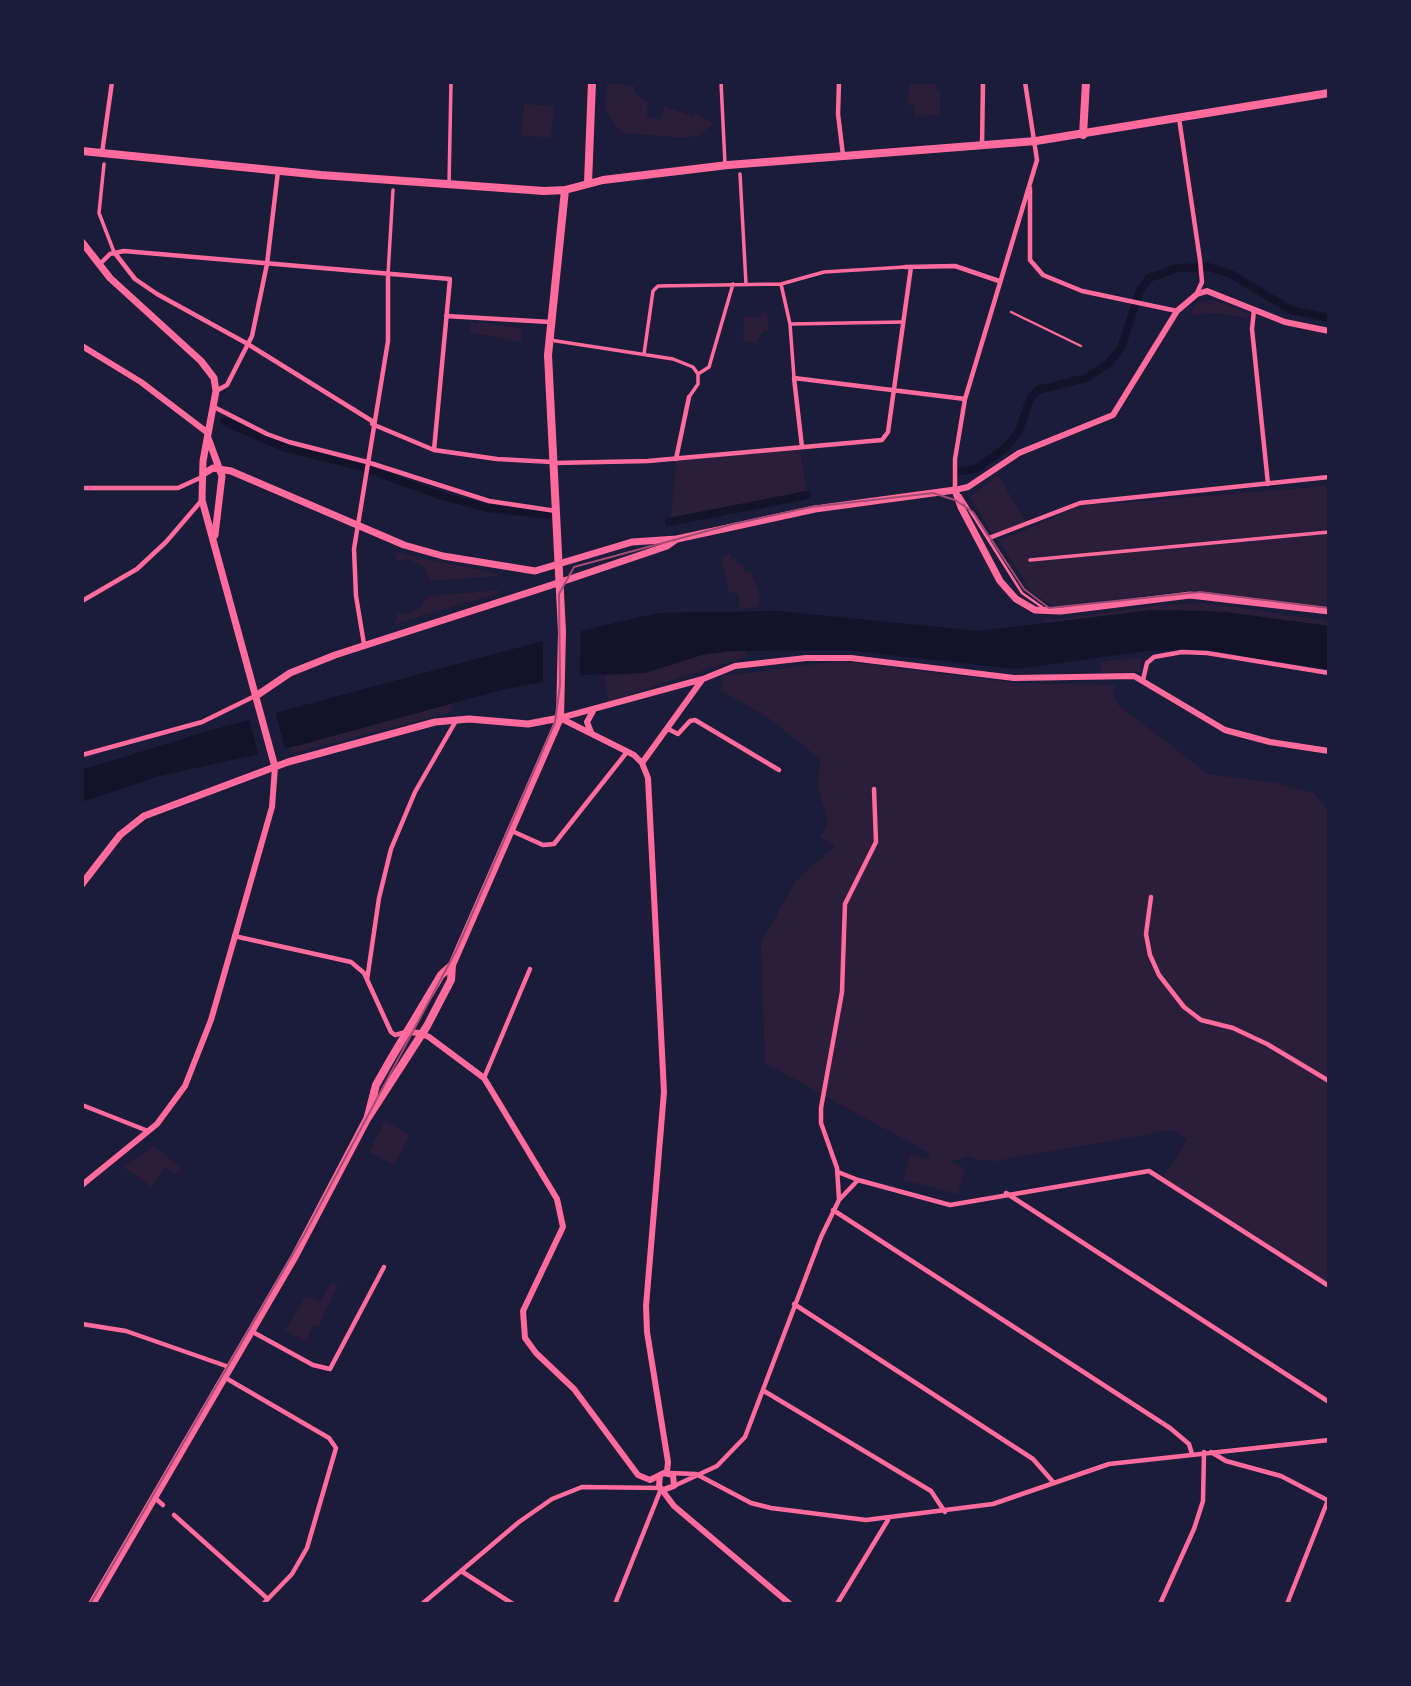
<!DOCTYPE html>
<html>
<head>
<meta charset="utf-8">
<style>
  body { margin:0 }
  #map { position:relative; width:1411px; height:1686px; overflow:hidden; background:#1b1b3a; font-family:Signika,sans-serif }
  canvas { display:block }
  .frame { position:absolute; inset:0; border:84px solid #1b1b3a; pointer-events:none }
</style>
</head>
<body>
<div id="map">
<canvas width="1411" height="1686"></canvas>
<div class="frame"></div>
</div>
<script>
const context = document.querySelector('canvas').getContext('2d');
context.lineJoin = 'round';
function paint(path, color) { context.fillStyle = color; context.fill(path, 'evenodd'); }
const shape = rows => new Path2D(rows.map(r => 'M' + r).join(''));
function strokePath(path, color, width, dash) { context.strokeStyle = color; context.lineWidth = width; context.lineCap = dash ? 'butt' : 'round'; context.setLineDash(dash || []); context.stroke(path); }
paint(shape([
  [607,82,625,82,625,86,634,86,634,92,648,102,647,117,661,119,664,106,692,116,696,113,713,123,700,135,685,138,625,133,617,128,605,108],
  [909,82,935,82,935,90,940,90,940,115,915,116,914,105,908,105],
  [524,104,554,106,551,138,521,135],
  [1214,300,1250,314,1248,318,1215,313,1196,315,1191,312,1195,304],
  [767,311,769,330,763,331,757,343,743,341,744,317,762,317,761,312],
  [471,322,522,328,521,342,470,332],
  [800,448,807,495,670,521,677,460],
  [998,475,1026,522,992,535,970,497],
  [1329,486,1329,607,1195,590,1053,606,1032,593,999,541,1080,506],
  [394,552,498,574,498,576,430,581,424,567,408,559,397,561],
  [730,554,732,559,736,558,737,565,742,564,745,572,750,571,760,594,758,607,740,609,738,594,729,592,721,557],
  [499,590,499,593,395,624,398,613,406,614,420,608,429,596],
  [1206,603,1329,621,1329,626,1203,610,1152,610,1045,625,1044,618,1055,620,1159,605],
  [745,650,745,657,608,701,605,675,631,674,702,655],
  [1142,657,1140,672,1102,673,1100,662],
  [840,661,1016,683,1116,685,1113,693,1118,705,1208,774,1277,783,1314,793,1329,811,1329,1287,1162,1178,1187,1140,1172,1130,996,1161,977,1160,969,1156,950,1162,965,1168,958,1194,903,1180,910,1154,928,1159,929,1153,765,1063,761,943,795,882,835,846,820,837,828,822,818,787,820,759,766,716,721,691,723,676],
  [451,702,452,712,291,754,288,748],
  [385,1121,410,1135,394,1165,369,1152],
  [153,1146,181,1168,177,1174,165,1168,149,1189,149,1185,123,1167],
  [331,1282,338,1285,318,1327,313,1325,306,1342,285,1330,306,1296,320,1303]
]), '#2a1e3b');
paint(shape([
  [1152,610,1226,612,1329,626,1329,669,1190,649,1146,651,1016,669,845,650,726,651,702,655,645,673,582,675,505,689,300,745,159,776,82,802,82,770,208,731,580,631,658,613,778,611,979,631]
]), '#12122b');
paint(shape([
  [581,627,580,679,543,684,543,637],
  [275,711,286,751,259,757,249,718]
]), '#1b1b3a');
strokePath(shape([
  [224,421,283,447,359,466,439,495,487,508,548,515],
  [962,471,976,469,1005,448,1018,433,1031,397,1038,390,1086,378,1108,364,1121,348,1140,290,1149,278,1178,268,1209,267,1231,274,1291,310,1329,318],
  [669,522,807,495]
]), '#12122b', 8);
strokePath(shape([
  [1011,312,1081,346],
  [960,495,1022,593,1042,607]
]), '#ff6b9d', 2.5);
strokePath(shape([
  [721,82,725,164],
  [104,164,99,213,114,252],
  [740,174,746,284],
  [449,185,451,82],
  [388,274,393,190],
  [781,284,790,324,794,378],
  [790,324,902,322],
  [550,340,673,359,693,367,698,374],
  [644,354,653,291,658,286,781,284,824,272,905,267],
  [689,397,698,384,698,374,709,367,733,284],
  [1030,560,1329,532]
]), '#ff6b9d', 3.5);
strokePath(shape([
  [839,82,838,114,843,155],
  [1179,118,1200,260,1202,282,1197,293],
  [982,146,983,82],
  [102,153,112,82],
  [1030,188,1030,260,1043,275,1082,291,1177,311],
  [114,252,135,279,157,294,246,343,372,421],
  [99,265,110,254,124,251,450,279,434,450],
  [905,267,955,266,999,281],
  [1254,310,1252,329,1268,484],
  [446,316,550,322],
  [216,391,227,385,252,336,267,264,278,171],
  [214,407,267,434,289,442,367,462,489,501,556,511],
  [372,424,434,450,497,459,552,462],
  [802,447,794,378,965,399],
  [676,459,689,397],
  [554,463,648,461,882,440,888,432,911,267],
  [82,488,178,488,202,477],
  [955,490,955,459,965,399,1037,160,1025,82],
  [989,538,1080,503,1329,477],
  [82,601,137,569,166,542,202,500],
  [364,644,356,596,354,549,388,341,388,276],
  [1143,680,1147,663,1154,657,1182,652,1207,653,1329,673],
  [668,729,678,734,690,721,695,720,779,770],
  [82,755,202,722,255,696],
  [512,831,543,845,554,844,627,752],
  [1151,897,1146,934,1150,955,1159,975,1184,1007,1201,1020,1233,1028,1267,1044,1329,1081],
  [234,936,351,962,364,973,391,1032,395,1035,406,1032],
  [367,980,379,898,391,849,415,792,457,719],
  [484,1078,530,969],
  [82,1105,148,1131],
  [838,1172,858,1180],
  [1006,1193,1329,1402],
  [839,1199,837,1168,821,1123,821,1108,842,992,845,904,876,842,874,789],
  [833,1210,1170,1428,1189,1444,1192,1454],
  [794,1304,1033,1459,1054,1483],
  [82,1324,126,1331,229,1367],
  [251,1331,313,1365,330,1369,384,1267],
  [224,1377,329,1438,336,1448,307,1548,292,1574,263,1604],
  [764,1391,931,1491,945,1512],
  [1211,1452,1226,1461,1281,1476,1329,1501],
  [669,1473,696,1474,751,1503,771,1508,866,1520,993,1504,1109,1464,1329,1440],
  [674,1486,717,1466,745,1437,821,1237,839,1200,858,1180,950,1205,1149,1171,1329,1286],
  [154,1497,163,1505],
  [174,1515,268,1599],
  [461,1571,513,1604],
  [422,1604,519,1522,552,1499,582,1487,660,1488],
  [615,1604,661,1489],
  [837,1604,888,1520],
  [1160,1604,1194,1529,1203,1501,1204,1452],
  [1287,1604,1328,1500]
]), '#ff6b9d', 4.5);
strokePath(shape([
  [82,346,141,382,208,433],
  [955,490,968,487,1019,453,1113,415,1177,311,1197,294,1207,291,1285,322,1329,331],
  [560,718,634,755,642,763,648,778,664,1092,646,1306,647,1332,668,1462,667,1472],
  [560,718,703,679,735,666,806,658,851,658,1014,678,1134,676,1225,730,1270,742,1329,751],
  [591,732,587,722,593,711],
  [642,763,702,680],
  [407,1032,420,1033,429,1037,484,1078,557,1199,563,1227,523,1311,525,1338,536,1353,574,1389,638,1475,650,1480,664,1473,673,1475,674,1486,663,1490],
  [82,1185,157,1124,185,1086,211,1020,272,807,275,767],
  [660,1475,659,1486,674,1506,790,1604]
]), '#ff6b9d', 6);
strokePath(shape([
  [82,242,110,278,201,361,214,378,216,391,203,461,202,500,275,767],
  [208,438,222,476,215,535],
  [203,474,213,468,231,471,404,545,443,556,535,571,632,542,677,539,815,509,955,490,961,507,1000,581,1016,599,1035,610,1061,611,1190,595,1329,611],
  [256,696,290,673,335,655,558,583,667,546,677,539],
  [82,884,120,835,144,816,288,762,435,722,469,719,528,724,560,718]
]), '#ff6b9d', 7);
strokePath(shape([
  [1083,135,1086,82],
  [82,151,321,175,544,191,565,190,603,180,728,165,1036,141,1329,93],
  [588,183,592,82],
  [368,1116,376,1085,392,1057,441,975,452,965],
  [92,1604,295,1256,367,1119,427,1026,451,980,452,965,560,718,562,632,548,355,565,190]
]), '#ff6b9d', 8);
strokePath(shape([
  [90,1604,304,1235,457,949,555,722,560,685,559,594,574,567,733,524,811,507,933,493,955,500,973,512,1024,589,1049,608,1200,592,1329,608]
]), '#a44b75', 2);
</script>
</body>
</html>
